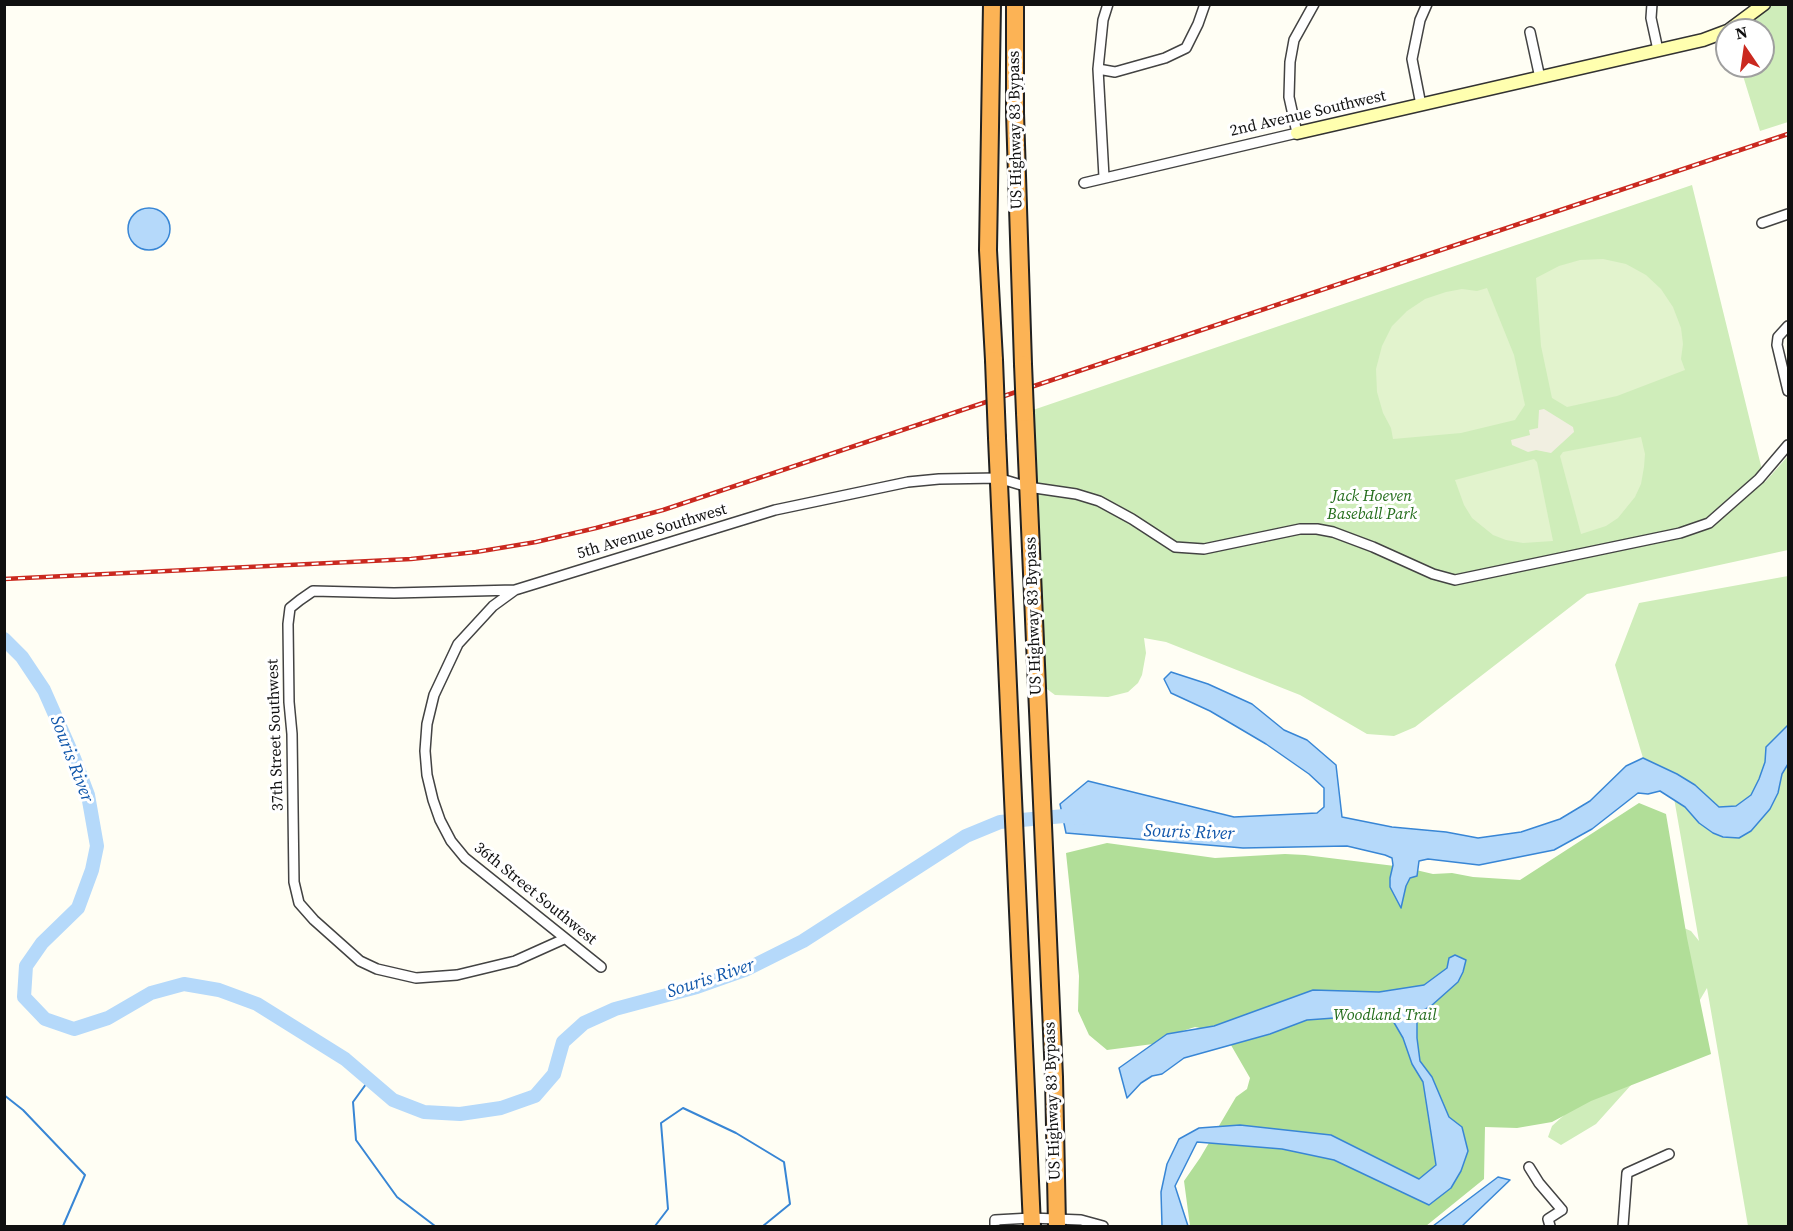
<!DOCTYPE html>
<html>
<head>
<meta charset="utf-8">
<style>
  body { margin:0 }
  #map { position:relative; width:1793px; height:1231px; overflow:hidden; background:#fffef4; font-family:"Source Serif 4",serif }
  canvas { display:block }
  .frame { position:absolute; inset:0; border:6px solid #101010; pointer-events:none }
  .north { position:absolute; left:1715px; top:18px; width:60px; height:60px; box-sizing:border-box; background:#fff; border:2px solid #9f9f9f; border-radius:50%; rotate:347deg; font-size:16px; font-weight:700; line-height:24px; text-align:center; color:#101010 }
  .north::after { content:''; display:block; margin:auto; width:21px; height:27px; background:#ca291f; clip-path:polygon(50% 0,100% 100%,50% 72%,0 100%) }
</style>
</head>
<body>
<div id="map">
<canvas width="1793" height="1231"></canvas>
<div class="frame"></div>
<div class="north">N</div>
</div>
<script>
const context = document.querySelector('canvas').getContext('2d');
context.lineJoin = 'round';
function paint(path, color) { context.fillStyle = color; context.fill(path, 'evenodd'); }
const shape = rows => new Path2D(rows.map(r => 'M' + r).join(''));
function strokePath(path, color, width, dash) { context.strokeStyle = color; context.lineWidth = width; context.lineCap = dash ? 'butt' : 'round'; context.setLineDash(dash || []); context.stroke(path); }
function write(font, color, halo, rows, align = 'center') {
  context.font = font + ' "Source Serif 4",serif'; context.lineWidth = 6; context.setLineDash([]); context.textBaseline = 'middle'; context.strokeStyle = halo; context.fillStyle = color; for (const [text, x, y, turn = 0] of rows) {
    context.save(); context.translate(x, y); context.rotate((+turn || 0) * Math.PI / 180); context.textAlign = isNaN(turn) ? turn : align; if (halo) context.strokeText(text, 0, 0); context.fillText(text, 0, 0); context.restore();
  }
}
paint(shape([
  [1767,5,1788,5,1788,122,1760,131,1740,66,1763,66,1763,30,1736,30],
  [1692,185,1765,482,1788,456,1788,550,1587,594,1415,727,1394,736,1367,734,1300,695,1166,642,1144,638,1146,653,1142,675,1138,683,1128,692,1108,697,1055,695,1047,689,1045,679,1033,410],
  [1788,576,1788,1226,1748,1226,1707,988,1685,1025,1596,1124,1561,1145,1548,1137,1552,1126,1616,1068,1662,919,1691,931,1699,941,1674,798,1643,758,1615,665,1639,603]
]), '#cfedba');
paint(shape([
  [1639,803,1666,814,1687,938,1711,1054,1591,1101,1552,1122,1517,1128,1485,1127,1484,1179,1426,1226,1190,1226,1184,1181,1200,1158,1236,1097,1247,1089,1250,1078,1224,1033,1195,1027,1176,1033,1153,1044,1107,1050,1089,1035,1078,1011,1079,976,1066,853,1107,843,1215,858,1285,854,1305,855,1403,867,1433,874,1452,873,1473,877,1520,880]
]), '#b1de98');
paint(shape([
  [1603,259,1626,264,1646,275,1661,289,1673,307,1681,328,1683,344,1681,359,1685,370,1617,396,1567,407,1552,398,1541,346,1536,278,1559,266,1580,260],
  [1487,288,1514,355,1525,405,1515,420,1461,433,1393,439,1391,428,1383,413,1377,392,1376,369,1382,346,1392,326,1407,311,1425,299,1446,292,1462,289,1477,291],
  [1641,437,1645,454,1644,467,1641,484,1635,497,1618,518,1606,526,1581,534,1560,456,1563,452],
  [1534,459,1537,462,1553,541,1523,543,1506,540,1493,535,1472,518,1464,505,1455,480]
]), '#e2f3cd');
paint(shape([
  [1544,409,1573,427,1574,432,1551,453,1536,450,1528,452,1512,445,1511,440,1530,435,1529,430,1538,428,1539,410]
]), '#f1efe1');
const water = shape([
  '128 229a21 21 0 1 1 42 0a21 21 0 1 1-42 0Z',
  [1171,672,1208,684,1252,704,1284,730,1307,740,1336,765,1342,817,1392,827,1446,832,1478,838,1521,832,1560,819,1590,801,1626,766,1643,758,1677,774,1695,785,1719,807,1736,806,1751,795,1759,779,1765,762,1766,747,1788,725,1788,764,1782,774,1778,793,1770,809,1751,831,1739,838,1723,837,1713,833,1699,823,1685,807,1660,791,1648,794,1638,793,1592,829,1554,850,1479,865,1428,859,1419,861,1417,876,1410,878,1406,886,1401,908,1390,887,1390,878,1393,865,1392,858,1385,855,1347,846,1243,848,1066,833,1060,804,1088,781,1234,817,1317,813,1324,807,1324,788,1309,774,1266,744,1210,711,1171,693,1164,679,1171,672],
  [1455,955,1466,960,1463,972,1458,982,1431,1006,1417,1014,1417,1038,1420,1061,1432,1077,1449,1117,1462,1127,1468,1151,1461,1171,1451,1188,1429,1205,1334,1160,1282,1149,1197,1142,1175,1186,1188,1226,1162,1226,1161,1192,1167,1164,1179,1139,1199,1128,1240,1125,1331,1135,1419,1179,1436,1165,1423,1082,1412,1064,1403,1038,1389,1014,1307,1020,1270,1034,1184,1058,1162,1074,1152,1076,1141,1083,1127,1098,1119,1068,1167,1034,1214,1026,1313,990,1379,992,1424,985,1447,968,1449,958,1455,955],
  [1498,1177,1510,1180,1462,1226,1433,1226,1498,1177]
]);
paint(water, '#b5d9fa');
strokePath(water, '#3886d5', 1.5);
strokePath(shape([
  [369,1080,353,1102,356,1140,397,1197,435,1226],
  [4,1095,23,1110,85,1175,63,1226],
  [655,1226,668,1209,661,1123,683,1108,736,1133,784,1162,790,1204,763,1226]
]), '#3886d5', 2);
strokePath(shape([
  [4,639,22,657,44,690,74,758,88,795,97,846,92,870,78,908,42,943,26,966,24,997,45,1019,74,1029,108,1018,151,993,184,984,219,990,257,1004,345,1059,393,1100,424,1112,460,1114,501,1108,535,1096,554,1074,563,1042,584,1023,615,1009,697,987,745,970,803,941,966,836,1000,822,1064,816,1081,818]
]), '#b5d9fa', 14);
const street = shape([
  [1652,4,1651,18,1658,50],
  [1530,32,1540,78],
  [1098,69,1115,72,1165,58,1186,48,1198,24,1205,4],
  [1421,105,1412,59,1420,20,1427,4],
  [1104,177,1098,69,1103,20,1108,4],
  [1084,183,1297,133,1289,97,1290,62,1294,40,1314,4],
  [1762,223,1788,214],
  [1788,326,1778,337,1777,345,1788,391],
  [515,590,493,606,458,644,434,695,427,724,425,751,427,775,433,800,440,820,451,841,465,858,601,967],
  [564,939,515,961,457,975,416,978,377,969,360,961,314,920,299,903,294,882,292,734,289,702,288,624,290,608,300,600,313,591,394,593,515,590,775,510,908,482,939,479,998,478,1028,487,1076,494,1099,501,1132,519,1175,547,1204,549,1300,529,1317,529,1333,532,1373,547,1433,574,1455,580,1680,533,1709,523,1759,479,1788,445],
  [1529,1167,1539,1183,1562,1210,1548,1219,1550,1226],
  [995,1226,995,1220,1031,1218,1081,1220,1103,1226],
  [1623,1226,1627,1173,1669,1154]
]);
const secondary = shape([
  [1729,30,1764,4],
  [1297,133,1703,40,1727,31]
]);
const highway = shape([
  [992,4,988,250,994,360],
  [1015,4,1015,113,1023,364],
  [1025,413,1054,1077,1057,1226],
  [997,438,1032,1226]
]);
strokePath(street, '#434343', 12);
strokePath(secondary, '#323232', 15);
strokePath(highway, '#212121', 20);
strokePath(street, '#fff', 9);
strokePath(secondary, '#ffffaf', 12);
strokePath(highway, '#fcb355', 16);
const rail = shape([
  [4,579,411,559,476,552,536,542,596,528,663,510,1788,134]
]);
strokePath(rail, '#ca291f', 4.5);
strokePath(rail, '#fff', 2, [7]);
const highwayBridge = shape([
  [994,360,997,438],
  [1023,364,1025,413]
]);
strokePath(highwayBridge, '#212121', 20, []);
strokePath(highwayBridge, '#fcb355', 16);
write('16px', '#101010', '#fff', [
  ["2nd Avenue Southwest",1308,114,-13],
  ["US Highway 83 Bypass",1016,130,-91],
  ["5th Avenue Southwest",652,532,-17],
  ["US Highway 83 Bypass",1034,616,-92],
  ["37th Street Southwest",276,735,-92],
  ["36th Street Southwest",535,894,39],
  ["US Highway 83 Bypass",1053,1101,-92]
]);
write('italic 16px', '#246d1c', '#fff', [
  ["Jack Hoeven",1372,497],
  ["Baseball Park",1372,515],
  ["Woodland Trail",1385,1016]
]);
write('italic 18px', '#1157ab', '#fff', [
  ["Souris River",71,759,69],
  ["Souris River",1189,833,2],
  ["Souris River",711,979,-18]
]);
</script>
</body>
</html>
